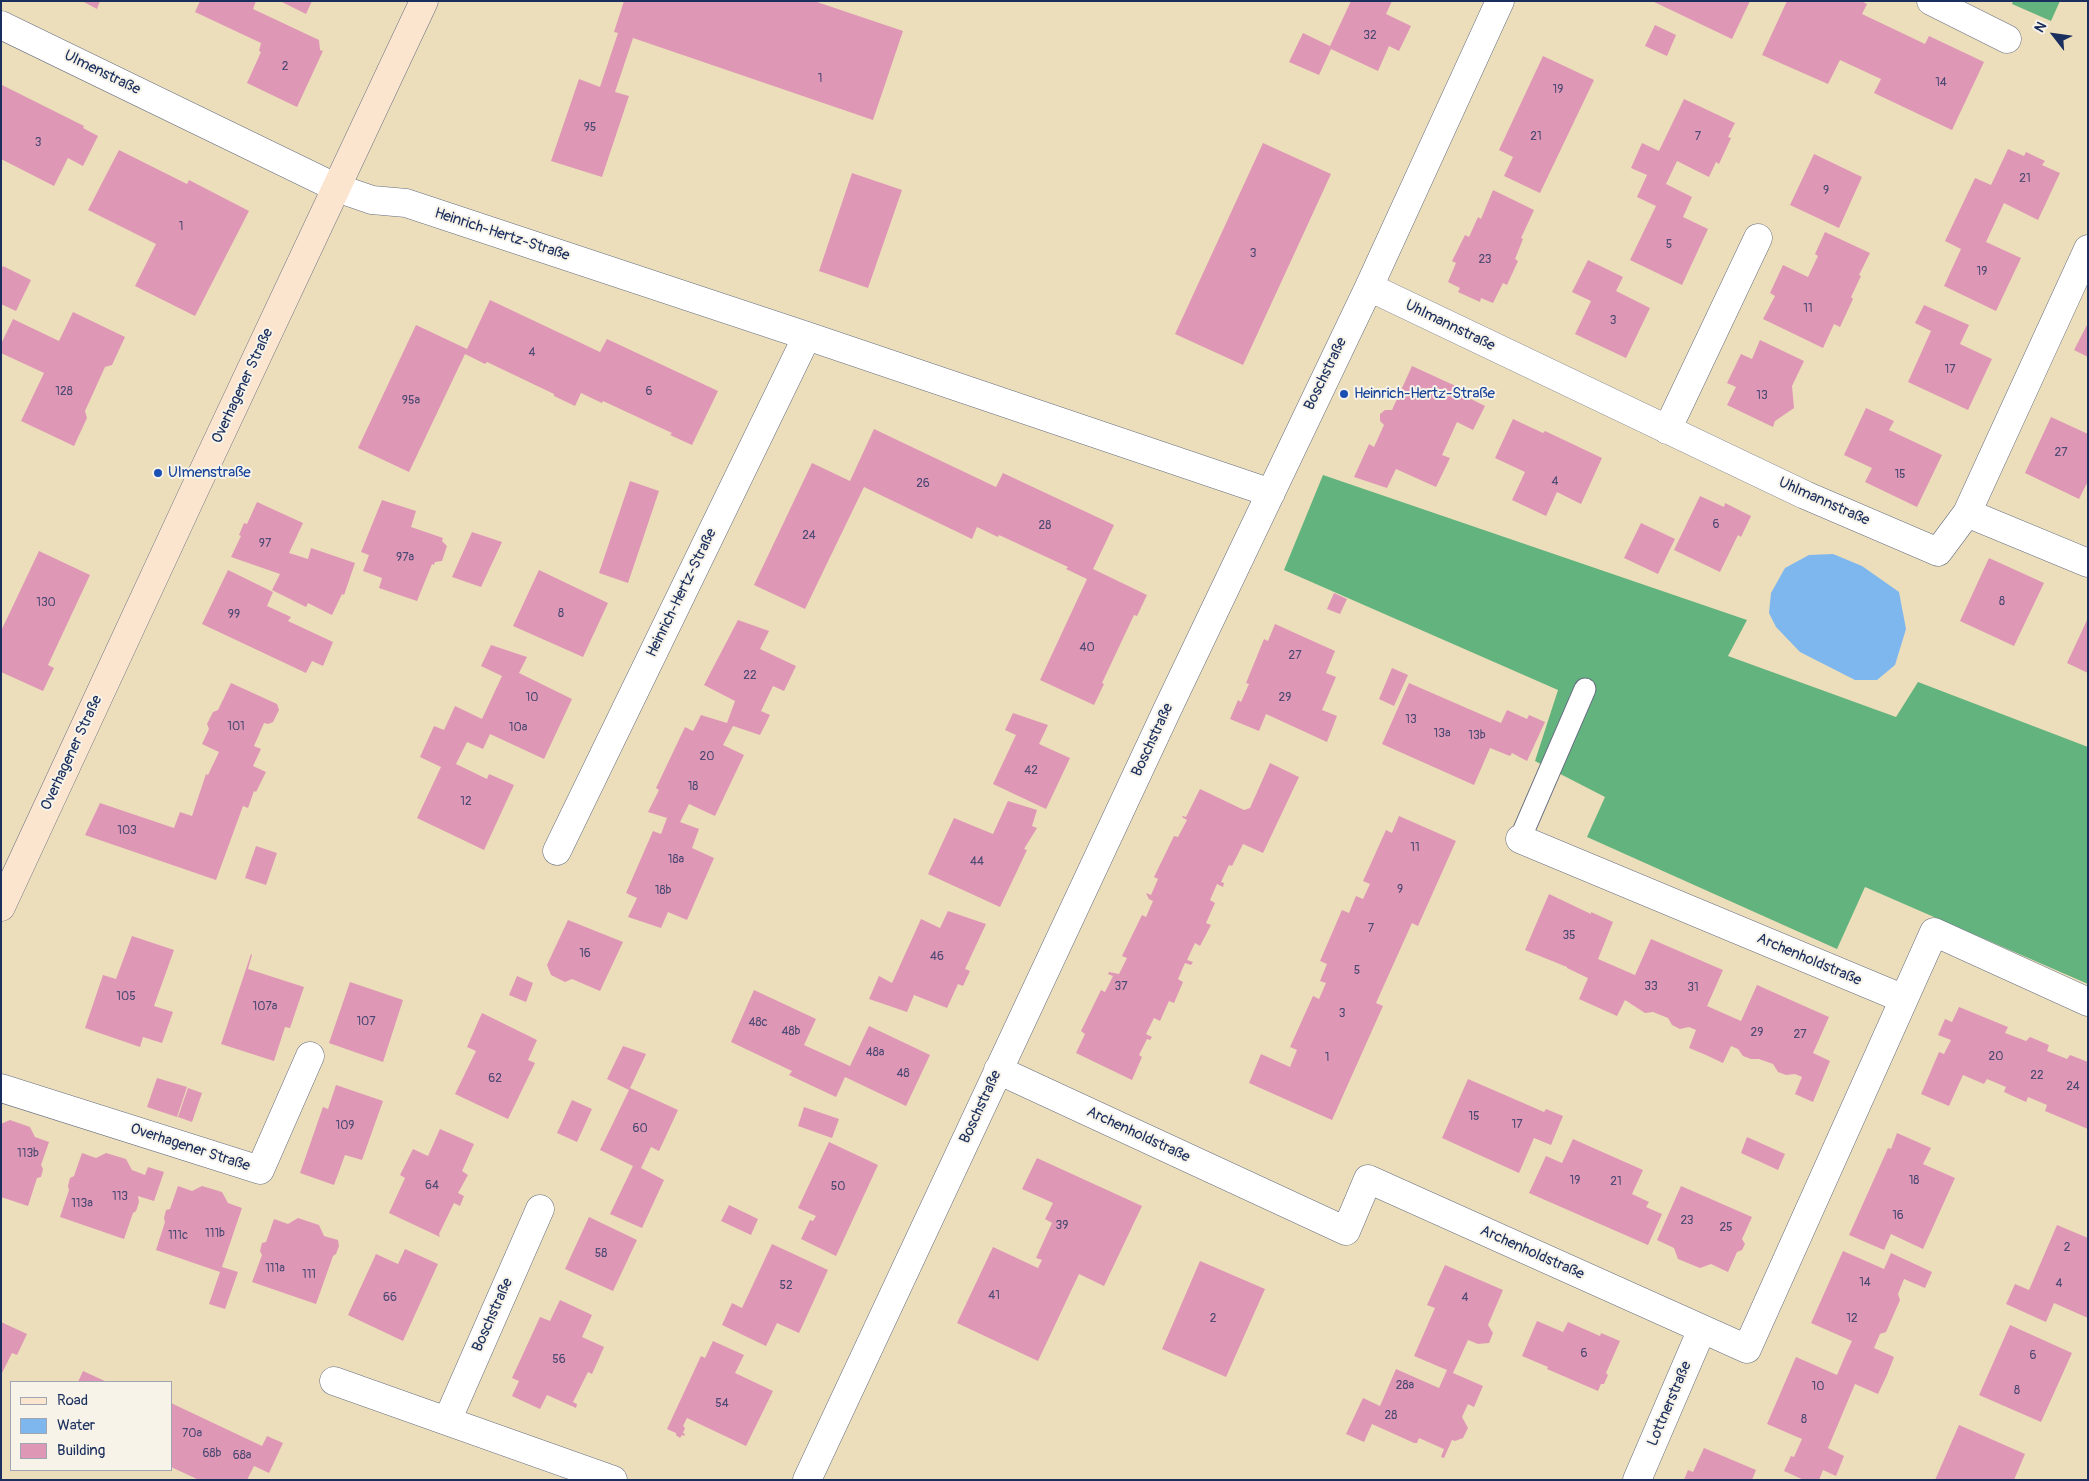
<!DOCTYPE html>
<html>
<head>
<meta charset="utf-8">
<style>
  body { margin:0 }
  #map { position:relative; width:2089px; height:1481px; overflow:hidden; background:#ecdebb; font-family:Pangolin,sans-serif }
  canvas { display:block }
  .frame { position:absolute; inset:0; border:2px solid #1b2f5e; pointer-events:none }
  .legend { position:absolute; left:10px; top:1381px; width:162px; height:90px; box-sizing:border-box; background:#f7f3e8; border:1px solid #9fa5b1; margin:0; padding:6px 9px; list-style:none; font-size:15px; color:#1b2f5e }
  .legend li { display:flex; align-items:center; gap:10px; height:25px }
  .legend b { width:25px; border:1px solid #9fa5b1 }
  .north { position:absolute; left:2029px; top:10px; width:50px; height:50px; -webkit-text-stroke:4px #f7f3e8; paint-order:stroke; rotate:300deg; font-size:14px; font-weight:700; line-height:20px; text-align:center; color:#1b2f5e }
  .north::after { content:''; display:block; margin:auto; width:18px; height:22px; background:#1b2f5e; clip-path:polygon(50% 0,100% 100%,50% 72%,0 100%) }
</style>
</head>
<body>
<div id="map">
<canvas width="2089" height="1481"></canvas>
<div class="frame"></div>
<ul class="legend">
<li><b style="height:6px;background:#fbe5cf"></b>Road</li>
<li><b style="height:14px;background:#7eb6ee"></b>Water</li>
<li><b style="height:14px;background:#df97b6"></b>Building</li>
</ul>
<div class="north">N</div>
</div>
<script>
const context = document.querySelector('canvas').getContext('2d');
context.lineJoin = 'round';
function paint(path, color) { context.fillStyle = color; context.fill(path, 'evenodd'); }
const shape = rows => new Path2D(rows.map(r => 'M' + r).join(''));
function strokePath(path, color, width, dash) { context.strokeStyle = color; context.lineWidth = width; context.lineCap = dash ? 'butt' : 'round'; context.setLineDash(dash || []); context.stroke(path); }
function write(font, color, halo, rows, align = 'center') {
  context.font = font + ' Pangolin,sans-serif'; context.lineWidth = 4; context.setLineDash([]); context.textBaseline = 'middle'; context.strokeStyle = halo; context.fillStyle = color; for (const [text, x, y, turn = 0] of rows) {
    context.save(); context.translate(x, y); context.rotate((+turn || 0) * Math.PI / 180); context.textAlign = isNaN(turn) ? turn : align; if (halo) context.strokeText(text, 0, 0); context.fillText(text, 0, 0); context.restore();
  }
}
paint(shape([
  [2013,1,2060,1,2051,21,2012,4],
  [1323,475,1747,620,1728,656,1896,717,1918,682,2088,747,2088,984,1865,887,1837,949,1587,837,1605,797,1535,761,1558,690,1284,570]
]), '#63b37f');
paint(shape([
  [1833,554,1862,566,1899,592,1906,629,1895,665,1877,680,1855,680,1800,652,1776,627,1769,613,1771,593,1785,568,1809,555]
]), '#7eb6ee');
paint(shape([
  [82,1,100,1,97,9],
  [200,1,256,1,253,9,319,40,320,50,323,51,297,107,247,83,261,52,259,51,261,43,195,12],
  [280,1,312,1,306,14],
  [624,1,814,1,903,31,873,120,633,38,615,92,629,96,602,177,551,161,579,79,600,87,618,33,614,32],
  [1351,1,1392,1,1386,14,1411,26,1399,51,1389,46,1378,71,1331,49,1319,75,1289,62,1303,33,1330,46],
  [1652,1,1750,1,1732,39],
  [1787,1,1861,1,1867,4,1862,14,1925,44,1929,36,1984,62,1952,130,1874,93,1881,79,1840,60,1828,84,1762,55],
  [1655,25,1676,35,1667,56,1645,46],
  [1543,56,1594,80,1540,193,1504,176,1513,157,1499,150],
  [2,85,84,126,83,128,98,136,83,166,68,158,54,186,1,159],
  [1684,99,1735,123,1728,137,1731,138,1719,164,1716,162,1709,177,1677,161,1666,184,1692,197,1683,217,1708,229,1682,285,1630,260,1656,206,1637,197,1647,175,1631,168,1642,143,1659,151],
  [1263,143,1331,174,1243,365,1175,334],
  [2008,149,2024,156,2026,152,2045,161,2042,165,2060,173,2038,220,2004,203,1986,242,2021,258,1996,311,1944,286,1961,249,1945,241,1975,178,1991,185],
  [119,150,187,184,189,180,249,211,195,316,135,286,156,244,88,210],
  [1814,154,1862,177,1839,228,1790,205],
  [852,173,902,190,868,288,819,271],
  [1493,190,1534,210,1521,238,1523,239,1515,259,1518,261,1507,285,1503,283,1493,303,1481,298,1480,302,1458,292,1460,288,1448,282,1456,263,1452,261,1465,235,1469,237,1478,217,1481,219],
  [1825,232,1870,253,1859,275,1861,276,1851,297,1853,299,1840,327,1834,324,1823,348,1763,319,1775,296,1770,293,1783,265,1808,277,1818,256,1815,254],
  [1588,260,1623,277,1616,291,1650,308,1626,358,1575,334,1591,301,1572,292],
  [3,266,31,280,16,311,1,304,1,270],
  [490,300,600,352,607,339,718,391,692,445,670,435,672,433,603,401,602,403,581,393,575,406,554,396,554,394,487,362,485,364,465,354,409,472,358,448,416,325,467,349],
  [1924,305,1969,325,1960,344,1992,359,1968,410,1908,382,1931,331,1915,323],
  [73,312,125,337,112,365,105,367,85,411,87,418,74,446,21,421,44,373,1,353,1,344,13,319,59,341],
  [2088,323,2088,357,2074,350],
  [1760,340,1804,361,1792,386,1794,408,1775,421,1773,427,1727,405,1736,387,1727,383,1741,354,1752,359],
  [1412,366,1471,393,1469,398,1485,406,1473,430,1457,422,1442,455,1450,458,1436,487,1396,469,1387,488,1354,477,1369,444,1374,447,1384,425,1380,421,1380,414,1385,410,1392,410],
  [1866,408,1894,421,1889,430,1942,455,1917,507,1865,482,1872,468,1844,455],
  [2051,417,2088,434,2088,481,2079,499,2025,473],
  [1513,419,1543,433,1545,431,1602,458,1581,504,1557,492,1546,516,1512,500,1525,472,1495,458],
  [874,429,996,487,1003,473,1114,525,1093,569,1147,595,1137,616,1134,615,1102,683,1104,684,1094,705,1040,680,1087,579,1066,569,1068,567,999,535,998,537,977,527,972,539,864,487,805,609,754,585,812,463,850,481],
  [630,481,659,491,628,583,599,573],
  [1700,496,1724,507,1725,503,1751,516,1741,537,1738,535,1720,572,1674,550],
  [382,500,416,511,411,527,443,538,442,541,447,546,442,561,435,562,434,565,432,564,417,601,379,588,382,578,363,571,369,555,361,552],
  [257,502,303,523,289,553,308,559,311,548,355,563,344,595,342,594,332,615,308,603,306,607,272,590,280,574,231,557,241,536,239,535,244,523,247,524],
  [1641,523,1675,539,1658,574,1624,558],
  [472,532,502,542,481,587,452,577],
  [39,551,90,575,48,665,54,668,43,691,1,672,1,631],
  [1989,558,2044,583,2014,646,1960,621],
  [228,570,273,592,267,606,291,617,288,621,333,642,323,666,312,661,306,673,202,624],
  [539,570,608,603,583,657,513,626],
  [1334,593,1347,599,1340,614,1327,609],
  [2088,618,2088,673,2067,663],
  [738,620,769,631,760,649,796,666,784,691,773,686,761,711,770,715,760,735,733,726,723,745,744,755,715,816,689,804,680,822,699,829,692,848,714,858,687,920,668,912,661,928,628,917,637,898,626,893,653,831,661,834,667,818,648,812,659,790,656,788,685,727,693,731,701,715,727,723,735,701,704,685],
  [1275,624,1335,651,1326,673,1336,677,1322,710,1337,716,1327,742,1266,714,1259,731,1230,719,1238,700,1241,702,1249,684,1246,683,1264,639,1268,641],
  [491,645,527,657,519,673,572,699,544,759,490,734,483,749,467,742,456,764,487,779,489,774,514,785,484,850,417,818,441,767,420,757,434,726,444,730,455,706,482,719,502,676,481,666],
  [1392,668,1408,675,1394,706,1379,699],
  [231,683,277,704,279,710,273,722,268,724,264,723,254,746,261,749,253,766,266,772,256,792,254,791,248,808,243,806,216,880,85,835,100,803,174,828,180,812,192,816,206,774,208,775,219,752,202,744,209,729,207,724,213,712,218,710],
  [1409,683,1501,723,1507,710,1527,719,1529,715,1545,722,1527,761,1512,753,1510,756,1490,748,1474,785,1382,744],
  [1013,713,1048,725,1039,744,1070,758,1046,809,993,784,1016,735,1005,730],
  [1270,763,1299,777,1263,853,1243,844,1232,866,1229,865,1221,882,1224,883,1223,887,1217,884,1210,900,1215,903,1206,923,1211,925,1200,946,1195,943,1187,960,1193,962,1191,965,1185,963,1178,979,1183,982,1174,1003,1169,1001,1160,1021,1154,1018,1146,1034,1152,1037,1150,1040,1147,1039,1139,1055,1142,1057,1132,1080,1076,1053,1085,1034,1081,1031,1101,990,1105,992,1113,976,1108,974,1109,972,1119,974,1127,958,1122,956,1142,915,1146,917,1153,901,1149,899,1146,893,1151,895,1158,879,1154,877,1174,836,1178,837,1187,820,1182,817,1183,816,1186,817,1200,789,1244,810,1250,808],
  [1008,801,1037,810,1032,826,1037,828,1024,849,1027,850,1000,907,928,874,954,818,993,834],
  [1399,816,1456,841,1418,926,1412,923,1376,1003,1383,1006,1332,1120,1249,1083,1261,1054,1290,1067,1297,1050,1290,1047,1313,996,1319,999,1326,983,1320,981,1327,964,1320,961,1342,910,1349,913,1356,896,1363,899,1370,884,1363,881,1386,830,1392,833],
  [256,846,277,853,266,885,245,878],
  [1549,894,1591,914,1591,912,1613,922,1598,959,1635,975,1651,939,1723,970,1707,1006,1741,1021,1757,985,1829,1017,1813,1053,1830,1061,1813,1102,1795,1094,1802,1077,1795,1074,1786,1075,1778,1072,1773,1064,1759,1059,1751,1059,1743,1056,1738,1049,1731,1046,1723,1063,1706,1055,1689,1048,1696,1030,1689,1027,1680,1029,1672,1025,1668,1018,1653,1012,1645,1013,1625,1000,1617,1016,1579,999,1588,978,1567,968,1567,967,1525,950],
  [948,911,986,924,965,969,970,971,963,986,958,984,947,1008,914,995,907,1012,869,999,879,976,892,983,921,919,940,928],
  [568,920,623,942,600,991,572,979,565,982,551,975,547,965],
  [132,936,174,950,154,1006,173,1012,162,1043,143,1037,140,1047,85,1028,103,975,116,979],
  [251,954,252,955,248,969,304,987,290,1028,285,1027,274,1061,221,1044],
  [517,976,533,983,526,1002,509,995],
  [350,982,403,1000,383,1062,329,1043],
  [754,990,816,1019,804,1045,850,1066,869,1026,930,1055,906,1106,845,1077,836,1097,789,1075,792,1071,731,1042],
  [1959,1007,2008,1027,2005,1033,2026,1041,2030,1037,2049,1045,2047,1051,2067,1059,2070,1055,2088,1062,2088,1129,2045,1111,2047,1105,2028,1097,2026,1102,2004,1092,2006,1087,1987,1079,1984,1084,1963,1075,1949,1106,1921,1094,1939,1052,1944,1054,1951,1040,1938,1035,1945,1019,1952,1022],
  [482,1013,537,1040,528,1060,535,1063,508,1119,455,1094,476,1051,467,1047],
  [623,1046,646,1054,630,1088,678,1110,659,1151,651,1147,641,1168,664,1180,642,1228,610,1214,633,1166,600,1150,629,1090,607,1079],
  [157,1078,187,1087,177,1117,147,1107],
  [1468,1079,1544,1112,1546,1109,1563,1116,1551,1145,1534,1138,1519,1173,1442,1138],
  [336,1085,383,1101,362,1160,345,1155,334,1185,300,1173,323,1107,328,1109],
  [188,1088,202,1093,192,1122,178,1117],
  [572,1100,592,1109,577,1142,557,1133],
  [804,1107,839,1119,832,1138,798,1126],
  [10,1120,30,1127,35,1137,49,1142,41,1165,43,1169,41,1177,37,1178,28,1206,1,1197,1,1124],
  [440,1129,474,1144,462,1171,468,1175,458,1193,464,1196,460,1206,454,1203,439,1234,440,1237,389,1213,405,1178,400,1175,413,1149,428,1156],
  [1897,1133,1931,1148,1923,1164,1955,1178,1923,1249,1891,1234,1884,1250,1849,1235,1888,1148,1891,1149],
  [1747,1137,1785,1154,1778,1170,1741,1153],
  [1573,1139,1643,1170,1632,1194,1649,1202,1646,1207,1662,1214,1648,1245,1529,1193,1546,1156,1562,1163],
  [829,1142,878,1165,836,1256,801,1239,810,1220,813,1221,816,1216,798,1208],
  [82,1153,96,1158,106,1153,126,1159,132,1170,145,1175,148,1167,164,1172,154,1201,138,1196,139,1202,136,1211,133,1213,124,1239,60,1217,69,1190,68,1186,70,1178,74,1176],
  [1037,1158,1142,1206,1104,1286,1079,1274,1038,1361,957,1323,993,1247,1038,1268,1042,1260,1036,1258,1052,1223,1045,1219,1053,1203,1022,1189],
  [178,1186,192,1191,202,1186,222,1192,228,1203,242,1208,222,1267,238,1272,225,1309,209,1304,220,1272,156,1250,165,1222,164,1218,166,1210,170,1209],
  [1681,1186,1752,1217,1742,1239,1745,1244,1742,1250,1737,1252,1728,1272,1711,1264,1700,1268,1678,1259,1674,1248,1657,1240],
  [729,1205,758,1219,751,1235,721,1221],
  [589,1217,637,1240,613,1291,565,1269],
  [298,1218,319,1225,324,1236,338,1240,339,1246,336,1254,333,1256,316,1304,252,1282,262,1255,260,1251,262,1243,266,1242,274,1219,288,1224],
  [2057,1225,2088,1238,2088,1318,2054,1303,2046,1322,2006,1304,2015,1284,2029,1290],
  [772,1244,828,1270,799,1333,777,1323,766,1346,722,1325,732,1303,742,1308],
  [405,1249,438,1264,403,1341,348,1315,376,1254,398,1264],
  [1843,1251,1884,1269,1891,1253,1932,1272,1925,1288,1904,1279,1898,1294,1900,1300,1886,1332,1880,1334,1874,1348,1894,1357,1887,1375,1878,1394,1855,1384,1828,1448,1844,1456,1836,1476,1823,1470,1819,1480,1804,1480,1784,1471,1791,1456,1794,1457,1802,1439,1767,1424,1796,1357,1837,1375,1845,1356,1852,1341,1811,1323],
  [1200,1261,1265,1289,1226,1377,1162,1349],
  [1445,1265,1503,1290,1488,1325,1493,1333,1489,1343,1478,1344,1468,1340,1453,1373,1483,1386,1474,1407,1468,1404,1462,1417,1468,1428,1463,1438,1455,1441,1452,1440,1444,1458,1441,1457,1444,1449,1419,1438,1417,1443,1414,1443,1372,1424,1364,1442,1346,1434,1363,1398,1380,1406,1396,1369,1439,1388,1447,1370,1414,1356,1435,1308,1427,1305],
  [560,1300,592,1315,582,1337,604,1347,592,1374,588,1372,573,1402,577,1404,576,1408,547,1395,540,1409,512,1396,519,1381,512,1378,540,1317,550,1321],
  [1537,1321,1563,1332,1568,1322,1600,1336,1601,1333,1620,1341,1606,1373,1608,1375,1604,1384,1601,1384,1598,1391,1547,1369,1548,1367,1522,1356],
  [1,1322,27,1334,17,1355,12,1353,1,1375],
  [2010,1325,2072,1353,2041,1422,1979,1395],
  [713,1341,744,1355,735,1373,773,1391,746,1446,687,1418,683,1426,685,1428,683,1433,685,1434,684,1436,682,1435,680,1438,676,1435,676,1433,667,1429,701,1356,705,1358],
  [83,1371,107,1382,78,1382],
  [171,1403,262,1446,267,1436,283,1443,269,1473,254,1466,247,1480,199,1480,171,1467],
  [1959,1425,2025,1454,2014,1480,1935,1480],
  [1704,1448,1756,1470,1752,1480,1684,1480,1688,1470,1693,1472]
]), '#df97b6');
const service = shape([
  [1520,839,1585,689]
]);
const minor = shape([
  [1931,1,2007,39],
  [1,25,337,188,372,200,406,203,807,336,1271,493],
  [1369,287,1805,495,1938,552,1967,513,2088,249],
  [1667,430,1758,238],
  [1967,513,2088,563],
  [1520,839,1904,999],
  [557,851,807,336],
  [998,1070,1346,1231,1368,1179,1747,1349,1934,932,2088,1002],
  [1,1088,260,1170,310,1056],
  [334,1381,613,1480],
  [447,1421,540,1209],
  [807,1480,1168,708,1369,287,1500,1],
  [1637,1480,1702,1329]
]);
const secondary = shape([
  [1,907,193,493,424,1]
]);
strokePath(service, '#646c7f', 23);
strokePath(minor, '#646c7f', 29);
strokePath(secondary, '#646c7f', 29);
strokePath(service, '#fff', 21);
strokePath(minor, '#fff', 28);
strokePath(secondary, '#fbe5cf', 28);
for (const [x, y, r, color] of [
  [1344,394,5,"#1a4fb4"],
  [158,473,5,"#1a4fb4"]
]) { const dot = new Path2D(); dot.arc(x, y, r, 0, 2 * Math.PI); context.fillStyle = color; context.fill(dot); strokePath(dot, '#f7f3e8', 2); }
write('12px', '#4c4974', null, [
  ["32",1370,36],
  ["2",285,67],
  ["1",820,79],
  ["14",1941,83],
  ["19",1558,90],
  ["95",590,128],
  ["21",1536,137],
  ["7",1698,137],
  ["3",38,143],
  ["21",2025,179],
  ["9",1826,191],
  ["1",181,227],
  ["5",1669,245],
  ["3",1253,254],
  ["23",1485,260],
  ["19",1982,272],
  ["11",1808,309],
  ["3",1613,321],
  ["4",532,353],
  ["17",1950,370],
  ["128",64,392],
  ["6",649,392],
  ["13",1762,396],
  ["95a",411,401],
  ["27",2061,453],
  ["15",1900,475],
  ["4",1555,482],
  ["26",923,484],
  ["6",1716,525],
  ["28",1045,526],
  ["24",809,536],
  ["97",265,544],
  ["97a",405,558],
  ["8",2002,602],
  ["130",46,603],
  ["8",561,614],
  ["99",234,615],
  ["40",1087,648],
  ["27",1295,656],
  ["22",750,676],
  ["10",532,698],
  ["29",1285,698],
  ["13",1411,720],
  ["101",236,727],
  ["10a",518,728],
  ["13a",1442,734],
  ["13b",1477,736],
  ["20",707,757],
  ["42",1031,771],
  ["18",693,787],
  ["12",466,802],
  ["103",127,831],
  ["11",1415,848],
  ["18a",676,860],
  ["44",977,862],
  ["9",1400,890],
  ["18b",663,891],
  ["7",1371,929],
  ["35",1569,936],
  ["16",585,954],
  ["46",937,957],
  ["5",1357,971],
  ["37",1121,987],
  ["33",1651,987],
  ["31",1693,988],
  ["105",126,997],
  ["107a",265,1007],
  ["3",1342,1014],
  ["107",366,1022],
  ["48c",758,1023],
  ["48b",791,1032],
  ["29",1757,1033],
  ["27",1800,1035],
  ["48a",875,1053],
  ["20",1996,1057],
  ["1",1327,1058],
  ["48",903,1074],
  ["22",2037,1076],
  ["62",495,1079],
  ["24",2073,1087],
  ["15",1474,1117],
  ["17",1517,1125],
  ["109",345,1126],
  ["60",640,1129],
  ["113b",28,1154],
  ["19",1575,1181],
  ["18",1914,1181],
  ["21",1616,1182],
  ["64",432,1186],
  ["50",838,1187],
  ["113",120,1197],
  ["113a",82,1204],
  ["16",1898,1216],
  ["23",1687,1221],
  ["39",1062,1226],
  ["25",1726,1228],
  ["111b",215,1234],
  ["111c",178,1236],
  ["2",2067,1248],
  ["58",601,1254],
  ["111a",275,1269],
  ["111",309,1275],
  ["14",1865,1283],
  ["4",2059,1284],
  ["52",786,1286],
  ["41",994,1296],
  ["66",390,1298],
  ["4",1465,1298],
  ["2",1213,1319],
  ["12",1852,1319],
  ["6",1584,1354],
  ["6",2033,1356],
  ["56",559,1360],
  ["28a",1405,1386],
  ["10",1818,1387],
  ["8",2017,1391],
  ["54",722,1404],
  ["28",1391,1416],
  ["8",1804,1420],
  ["70a",192,1434],
  ["68b",212,1454],
  ["68a",242,1456]
]);
write('15px', '#1b2f5e', '#f7f3e8', [
  ["Ulmenstraße",102,73,26],
  ["Heinrich-Hertz-Straße",502,235,18],
  ["Uhlmannstraße",1450,326,26],
  ["Boschstraße",1326,374,-64],
  ["Overhagener Straße",243,386,-65],
  ["Uhlmannstraße",1824,502,24],
  ["Heinrich-Hertz-Straße",682,593,-64],
  ["Boschstraße",1153,740,-65],
  ["Overhagener Straße",72,753,-65],
  ["Archenholdstraße",1809,960,23],
  ["Boschstraße",981,1107,-65],
  ["Archenholdstraße",1138,1135,25],
  ["Overhagener Straße",190,1148,18],
  ["Archenholdstraße",1532,1253,24],
  ["Boschstraße",493,1315,-66],
  ["Lottnerstraße",1670,1404,-67]
]);
write('15px', '#164399', '#f7f3e8', [
  ["Heinrich-Hertz-Straße",1354,394],
  ["Ulmenstraße",168,473]
], 'left');
</script>
</body>
</html>
